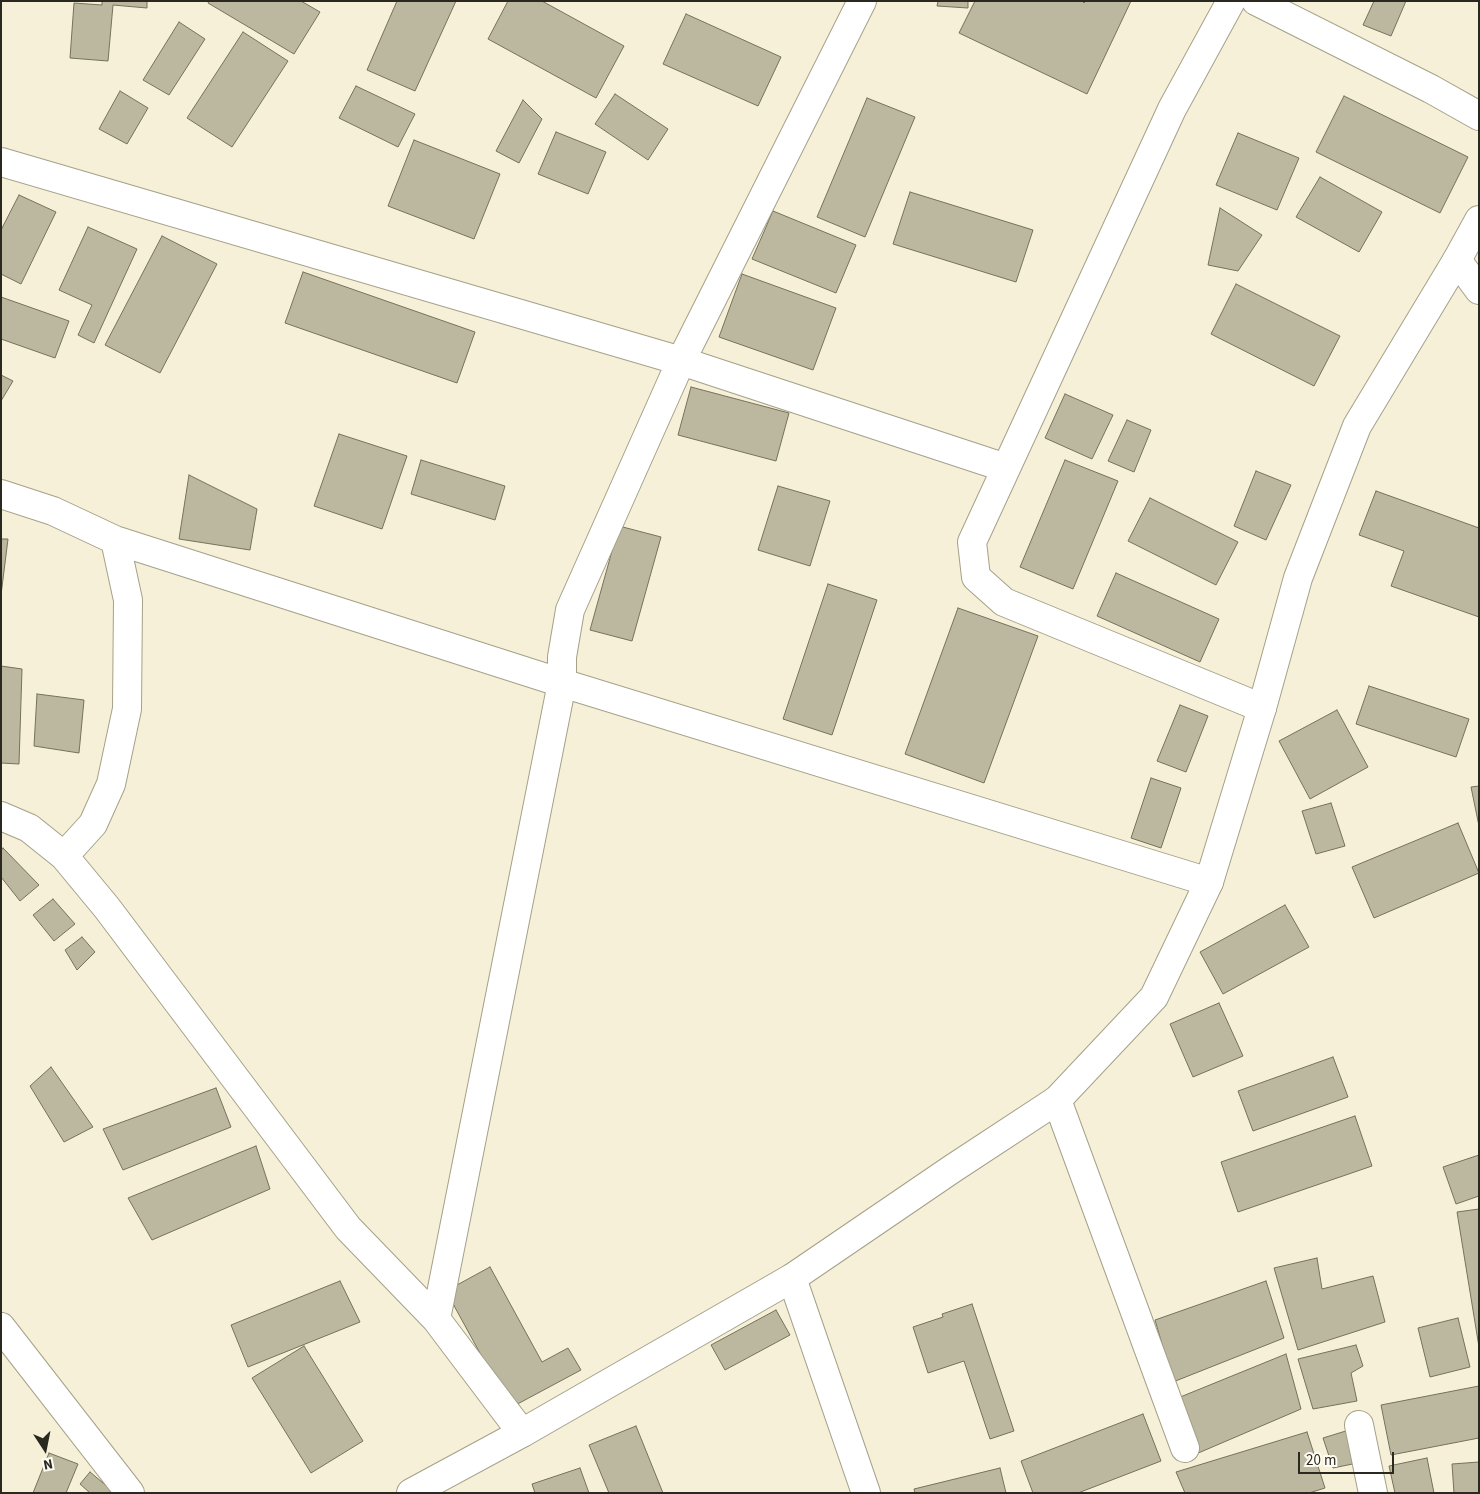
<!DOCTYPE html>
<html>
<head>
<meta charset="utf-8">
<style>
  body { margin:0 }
  #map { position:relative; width:1480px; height:1494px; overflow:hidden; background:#f5f0d7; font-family:"Source Sans 3",sans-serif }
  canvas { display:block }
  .frame { position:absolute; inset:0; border:2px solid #2a281f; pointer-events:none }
  .north { position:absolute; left:20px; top:1424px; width:50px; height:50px; -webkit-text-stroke:4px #fffdf3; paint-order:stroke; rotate:169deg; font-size:14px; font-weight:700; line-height:20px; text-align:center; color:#2a281f }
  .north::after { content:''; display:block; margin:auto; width:18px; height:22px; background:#2a281f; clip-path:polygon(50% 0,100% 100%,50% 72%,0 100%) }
  .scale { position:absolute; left:1298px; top:1452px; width:96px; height:22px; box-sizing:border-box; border:2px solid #2a281f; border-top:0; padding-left:6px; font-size:15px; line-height:18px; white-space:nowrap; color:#2a281f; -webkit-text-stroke:4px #fffdf3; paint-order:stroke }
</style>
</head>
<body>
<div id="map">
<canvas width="1480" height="1494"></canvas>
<div class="frame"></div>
<div class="north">N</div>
<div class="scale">20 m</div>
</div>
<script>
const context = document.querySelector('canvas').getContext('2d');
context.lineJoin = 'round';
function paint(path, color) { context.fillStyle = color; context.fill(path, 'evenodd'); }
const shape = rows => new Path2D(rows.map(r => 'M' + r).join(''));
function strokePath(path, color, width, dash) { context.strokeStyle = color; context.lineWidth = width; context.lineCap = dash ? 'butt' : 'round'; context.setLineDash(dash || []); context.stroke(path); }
const building = shape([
  [102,1,147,1,147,8,113,5,108,61,70,58,74,3,102,5,102,1],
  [209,1,301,1,320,12,294,54,208,3,209,1],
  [397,1,456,1,415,91,367,70,397,1],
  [508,1,542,1,624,46,596,98,488,39,508,1],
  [938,1,968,1,968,8,937,6,938,1],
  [975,1,1082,1,1084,3,1086,1,1131,1,1087,94,959,33,975,1],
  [1374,1,1406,1,1391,36,1363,25,1374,1],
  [686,14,781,57,758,106,663,64,686,14],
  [179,22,205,39,169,95,143,80,179,22],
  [243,32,288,61,232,147,187,118,243,32],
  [356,86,415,114,398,147,339,118,356,86],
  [120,91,148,108,127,144,99,129,120,91],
  [615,94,668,129,648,160,595,124,615,94],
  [1344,96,1468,157,1440,213,1316,152,1344,96],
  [867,98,915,117,865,237,817,217,867,98],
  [523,100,542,119,519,163,496,151,523,100],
  [556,132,606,152,588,194,538,174,556,132],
  [1238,133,1299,158,1277,210,1216,185,1238,133],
  [414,140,500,174,474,239,388,206,414,140],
  [1320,177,1382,212,1359,252,1296,217,1320,177],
  [910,192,1033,230,1016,282,893,244,910,192],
  [19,195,56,212,21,284,1,274,1,230,19,195],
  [1220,208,1262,235,1238,271,1208,265,1220,208],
  [773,211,856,245,836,293,752,259,773,211],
  [88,227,137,249,94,343,78,335,92,305,59,290,88,227],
  [162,236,217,264,160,373,105,345,162,236],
  [303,272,475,332,457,383,285,323,303,272],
  [742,274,836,308,813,370,719,337,742,274],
  [1236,284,1340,336,1314,386,1211,334,1236,284],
  [1,297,69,321,55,358,1,339,1,297],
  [1,375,13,381,1,401,1,375],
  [691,387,789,413,776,461,678,435,691,387],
  [1065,394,1113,415,1092,459,1045,438,1065,394],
  [1127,420,1151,430,1134,472,1108,461,1127,420],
  [339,434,407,456,382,529,314,506,339,434],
  [421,460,505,486,495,520,411,494,421,460],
  [1065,460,1118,481,1073,589,1020,567,1065,460],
  [1256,471,1291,485,1266,540,1234,526,1256,471],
  [189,475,257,509,250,550,179,539,189,475],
  [778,486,830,501,810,566,758,550,778,486],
  [1376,491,1479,528,1479,617,1391,586,1404,551,1359,535,1376,491],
  [1150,498,1238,542,1216,585,1128,541,1150,498],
  [619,526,661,537,632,641,590,630,619,526],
  [1,539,8,539,1,595,1,539],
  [1116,573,1219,619,1200,662,1097,616,1116,573],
  [828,584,877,600,832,735,783,719,828,584],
  [958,608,1038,636,984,783,905,754,958,608],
  [1,666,22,669,19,764,1,763,1,666],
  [1369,686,1469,719,1456,757,1356,724,1369,686],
  [37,694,84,700,79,753,34,746,37,694],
  [1180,705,1208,716,1186,772,1157,761,1180,705],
  [1337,710,1368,767,1310,799,1279,741,1337,710],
  [1151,778,1181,788,1161,848,1131,838,1151,778],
  [1479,786,1479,826,1471,787,1479,786],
  [1331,803,1345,846,1316,854,1302,811,1331,803],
  [1458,823,1479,873,1374,918,1352,867,1458,823],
  [3,848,39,885,20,901,1,877,1,851,3,848],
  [53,899,75,924,54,941,33,915,53,899],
  [1285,905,1309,947,1223,994,1200,952,1285,905],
  [82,937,95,952,77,970,65,950,82,937],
  [1219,1003,1243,1056,1193,1077,1170,1024,1219,1003],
  [1333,1057,1348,1097,1253,1131,1238,1091,1333,1057],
  [51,1067,93,1127,64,1142,30,1086,51,1067],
  [216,1088,231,1127,123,1170,103,1129,216,1088],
  [1355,1116,1372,1166,1238,1212,1221,1162,1355,1116],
  [256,1146,270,1189,152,1240,128,1198,256,1146],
  [1479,1155,1479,1196,1456,1204,1443,1167,1479,1155],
  [1479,1209,1479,1347,1457,1212,1479,1209],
  [1317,1258,1322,1289,1373,1276,1385,1322,1298,1350,1274,1268,1317,1258],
  [490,1267,542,1362,568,1348,581,1370,510,1408,446,1291,490,1267],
  [340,1281,360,1322,248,1367,231,1325,340,1281],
  [1266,1281,1284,1338,1173,1382,1155,1320,1266,1281],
  [972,1304,1014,1431,990,1439,964,1361,928,1373,913,1327,943,1317,942,1314,972,1304],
  [776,1310,790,1335,725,1370,711,1345,776,1310],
  [1458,1318,1470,1367,1430,1377,1418,1328,1458,1318],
  [1356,1345,1363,1366,1351,1373,1357,1401,1313,1409,1298,1359,1356,1345],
  [304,1346,363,1441,311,1473,252,1378,304,1346],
  [1286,1354,1301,1409,1196,1454,1168,1402,1286,1354],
  [1479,1386,1479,1438,1391,1455,1381,1405,1479,1386],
  [1143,1414,1161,1461,1078,1493,1033,1493,1021,1461,1143,1414],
  [636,1426,663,1493,609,1493,589,1445,636,1426],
  [1362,1426,1372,1460,1333,1468,1323,1438,1362,1426],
  [1307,1432,1325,1488,1309,1493,1185,1493,1176,1472,1307,1432],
  [49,1453,78,1464,66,1493,33,1493,49,1453],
  [1427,1458,1434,1493,1395,1493,1389,1466,1427,1458],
  [1479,1462,1479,1493,1454,1493,1452,1464,1479,1462],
  [580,1468,589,1493,535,1493,532,1484,580,1468],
  [1000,1468,1006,1493,915,1493,914,1489,1000,1468],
  [90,1472,115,1493,90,1493,80,1484,90,1472]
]);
paint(building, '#bcb79f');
strokePath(building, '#76715b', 1);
const street = shape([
  [1231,1,1172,109,972,542,976,577,1004,602,1262,708],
  [1256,1,1431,89,1479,116],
  [1,162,681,361,1006,468],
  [1457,260,1479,290],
  [1,494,53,511,115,540,562,683,1209,882],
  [1,816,29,828,64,856,107,908,348,1228,436,1319,522,1433],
  [64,856,93,824,111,784,127,709,128,600,115,540],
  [1057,1100,1185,1448],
  [792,1278,866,1493],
  [436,1319,562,683,562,657,570,610,681,361,862,1],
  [1,1327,130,1493],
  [1359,1425,1373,1493]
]);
const secondary = shape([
  [411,1493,522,1433,792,1278,952,1169,1057,1100,1154,997,1209,882,1262,708,1298,578,1357,426,1457,260,1479,220]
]);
strokePath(street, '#a5a189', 30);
strokePath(secondary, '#a5a189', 30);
strokePath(street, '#fff', 28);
strokePath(secondary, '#fff', 28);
</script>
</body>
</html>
